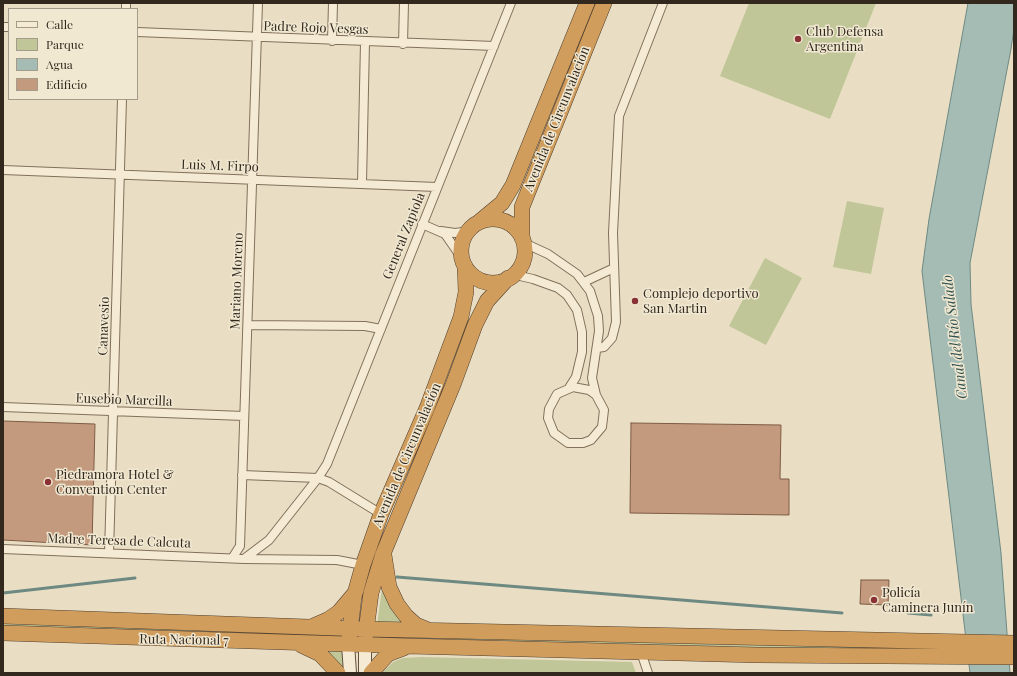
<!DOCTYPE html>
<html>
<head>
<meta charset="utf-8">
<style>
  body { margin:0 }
  #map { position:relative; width:1017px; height:676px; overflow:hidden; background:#e9dec3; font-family:"Playfair Display",serif }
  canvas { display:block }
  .frame { position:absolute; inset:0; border:4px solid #33281e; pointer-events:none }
  .legend { position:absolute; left:8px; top:8px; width:130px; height:92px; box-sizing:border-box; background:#f1e8d2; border:1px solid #a59b8a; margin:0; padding:5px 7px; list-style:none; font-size:12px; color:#33281e }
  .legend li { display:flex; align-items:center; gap:8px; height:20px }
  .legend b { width:20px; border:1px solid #a59b8a }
</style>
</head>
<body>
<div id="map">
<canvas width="1017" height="676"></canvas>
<div class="frame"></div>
<ul class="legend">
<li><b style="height:5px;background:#f5ebd5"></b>Calle</li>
<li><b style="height:11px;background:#c0c698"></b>Parque</li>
<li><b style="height:11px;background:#a5bcb5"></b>Agua</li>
<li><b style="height:11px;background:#c39a7d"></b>Edificio</li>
</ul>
</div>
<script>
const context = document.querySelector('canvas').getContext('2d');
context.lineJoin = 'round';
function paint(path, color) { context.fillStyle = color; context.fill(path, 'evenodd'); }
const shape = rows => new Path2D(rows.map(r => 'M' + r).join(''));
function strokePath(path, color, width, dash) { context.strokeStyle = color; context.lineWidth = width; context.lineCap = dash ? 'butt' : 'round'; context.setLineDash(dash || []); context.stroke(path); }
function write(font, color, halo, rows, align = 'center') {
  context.font = font + ' "Playfair Display",serif'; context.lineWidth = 3; context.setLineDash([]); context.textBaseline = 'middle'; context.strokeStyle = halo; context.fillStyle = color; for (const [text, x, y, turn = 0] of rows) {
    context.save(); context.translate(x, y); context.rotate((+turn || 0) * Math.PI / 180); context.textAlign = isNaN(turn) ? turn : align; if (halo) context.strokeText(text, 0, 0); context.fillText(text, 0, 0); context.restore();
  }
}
paint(shape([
  [749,3,876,3,830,119,720,76],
  [847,201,884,208,871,274,833,267],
  [765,258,802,278,766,345,729,326],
  [383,581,406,626,377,625],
  [3,622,277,632,272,637,3,628],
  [451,637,944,646,944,652,434,640],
  [322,650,344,650,344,673],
  [421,657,632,662,636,673,382,673,393,662,403,658]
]), '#c0c698');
const water = shape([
  [968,3,1014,3,1014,29,1011,49,970,263,971,304,1001,553,1010,673,970,673,922,271,929,219,968,3]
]);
paint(water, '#a5bcb5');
strokePath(water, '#6d8982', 1);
strokePath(shape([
  [397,577,842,613],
  [3,593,135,578],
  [908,613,931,615]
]), '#6d8982', 3);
const building = shape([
  [3,421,95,424,92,545,3,540,3,421],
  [631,423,781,425,780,479,789,479,789,515,630,513,631,423],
  [861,580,889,580,888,605,860,604,861,580]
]);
paint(building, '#c39a7d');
strokePath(building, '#7e5b44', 1);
const street = shape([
  [126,9,126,3],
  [3,27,9,27],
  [137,32,494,46],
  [332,41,333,3],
  [403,44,404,3],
  [3,170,437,187],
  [362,183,365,42],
  [422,224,445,234,461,257],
  [441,231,455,233,463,232,471,228],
  [524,243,548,254,577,274,590,291,598,316,599,331,592,378,596,395,604,410,602,427,591,440,583,443,568,443,554,433,548,418,549,409,557,394,573,387,589,390,596,395],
  [512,276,520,276,533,279,558,288,567,295,577,310,582,332,582,352,576,377,569,388],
  [584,282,614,268],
  [248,325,365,326,381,329],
  [597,348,604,347,612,338,616,322,613,233,619,116,663,3],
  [3,407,244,416],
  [242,475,318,478,329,482,381,514],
  [3,549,244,559,269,540,318,478,327,464,511,3],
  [109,553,122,99],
  [233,557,240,546,258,3],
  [244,559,337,560,363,565],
  [641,652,648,673]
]);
const secondary = shape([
  [348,644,350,673],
  [365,644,365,673]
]);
const highway = shape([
  '461 251a32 32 0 1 1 64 0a32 32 0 1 1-64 0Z',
  [479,222,502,203,513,185,587,3],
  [522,238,522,207,604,3],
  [384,555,389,587,397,604,406,616,416,625,428,630],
  [3,616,365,629,1014,643],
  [313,626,329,619,339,612,355,593],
  [3,633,407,646,757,655,1014,657],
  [349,639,354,597,363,565,381,514,427,408,461,317,466,292,465,266],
  [365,639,371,593,383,554,453,385,475,325,487,301,508,278],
  [301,645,320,654,338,673],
  [371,673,388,654,404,648]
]);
strokePath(street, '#81705c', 10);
strokePath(secondary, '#63513f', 14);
strokePath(highway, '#4f3f30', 16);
strokePath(street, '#f5ebd5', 8);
strokePath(secondary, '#f5ebd5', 12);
strokePath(highway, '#d09d5c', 15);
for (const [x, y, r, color] of [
  [798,39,4,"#8a3233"],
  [635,301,4,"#8a3233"],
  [48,482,4,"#8a3233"],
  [874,600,4,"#8a3233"]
]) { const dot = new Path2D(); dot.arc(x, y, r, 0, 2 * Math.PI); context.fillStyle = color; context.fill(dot); strokePath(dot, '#f1e8d2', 1.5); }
write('13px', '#33281e', '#f1e8d2', [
  ["Padre Rojo Vesgas",316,28,2],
  ["Avenida de Circunvalación",557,119,-68],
  ["Luis M. Firpo",220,166,2],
  ["General Zapiola",404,236,-68],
  ["Mariano Moreno",237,281,-88],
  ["Canavesio",104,326,-88],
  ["Eusebio Marcilla",124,400,2],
  ["Avenida de Circunvalación",407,455,-67],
  ["Madre Teresa de Calcuta",119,541,2],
  ["Ruta Nacional 7",184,640,1]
]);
write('13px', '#33281e', '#f1e8d2', [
  ["Club Defensa",806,32],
  ["Argentina",806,47],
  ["Complejo deportivo",643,294],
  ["San Martin",643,309],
  ["Piedramora Hotel &",56,475],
  ["Convention Center",56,490],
  ["Policía",882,593],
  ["Caminera Junín",882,608]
], 'left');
write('italic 14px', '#2f514f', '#f1e8d2', [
  ["Canal del Río Salado",955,337,-97]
]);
</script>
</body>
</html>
